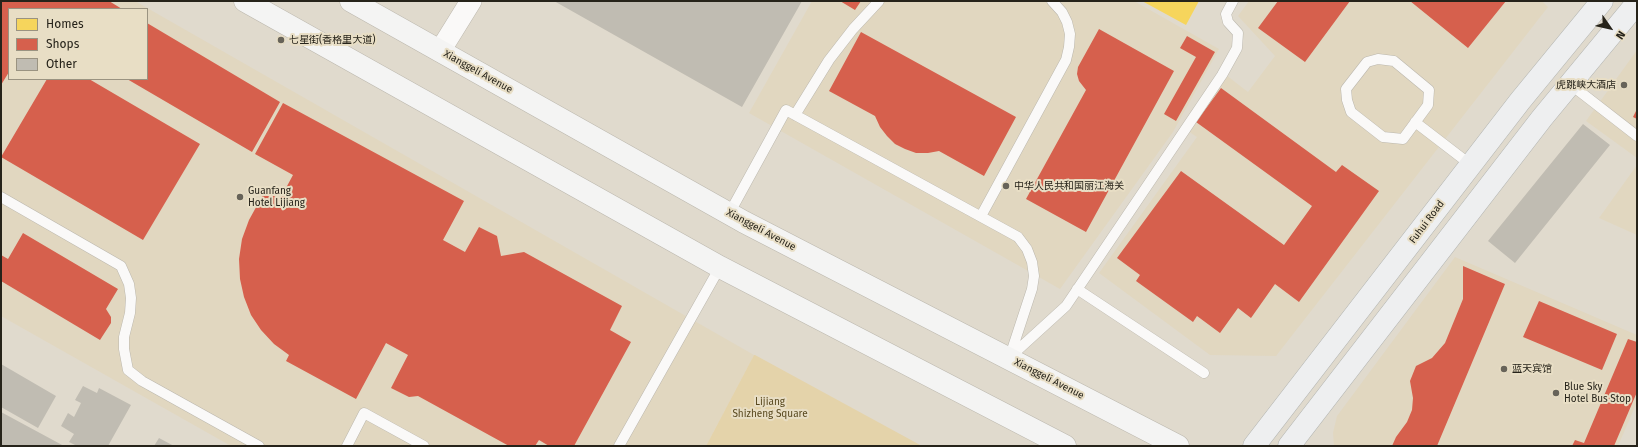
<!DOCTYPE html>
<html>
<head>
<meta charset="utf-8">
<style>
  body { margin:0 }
  #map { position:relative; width:1638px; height:447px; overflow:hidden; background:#e0dacd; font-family:"Fira Sans",sans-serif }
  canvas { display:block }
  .frame { position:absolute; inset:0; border:2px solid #26231a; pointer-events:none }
  .legend { position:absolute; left:8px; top:8px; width:140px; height:72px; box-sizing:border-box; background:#e8dec5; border:1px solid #9a9381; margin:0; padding:5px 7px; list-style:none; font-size:12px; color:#26231a }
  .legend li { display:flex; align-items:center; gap:8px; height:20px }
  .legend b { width:20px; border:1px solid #9a9381 }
  .north { position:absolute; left:1590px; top:8px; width:40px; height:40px; -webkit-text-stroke:3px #e8dec5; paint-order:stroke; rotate:124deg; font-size:11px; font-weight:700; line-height:16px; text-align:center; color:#26231a }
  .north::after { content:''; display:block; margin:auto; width:14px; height:18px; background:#26231a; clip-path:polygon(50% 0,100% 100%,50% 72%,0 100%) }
</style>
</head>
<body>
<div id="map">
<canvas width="1638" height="447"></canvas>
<div class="frame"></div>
<ul class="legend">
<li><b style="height:11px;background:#f6d55c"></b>Homes</li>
<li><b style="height:11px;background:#d6604d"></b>Shops</li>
<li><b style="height:11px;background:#c0bcb2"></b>Other</li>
</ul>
<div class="north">N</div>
</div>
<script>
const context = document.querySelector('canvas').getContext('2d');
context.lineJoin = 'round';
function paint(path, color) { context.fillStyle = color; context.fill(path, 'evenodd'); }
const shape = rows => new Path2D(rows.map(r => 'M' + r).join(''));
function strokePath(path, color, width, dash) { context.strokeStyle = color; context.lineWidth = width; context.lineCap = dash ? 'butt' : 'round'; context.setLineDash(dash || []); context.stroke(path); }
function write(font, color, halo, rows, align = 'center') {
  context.font = font + ' "Fira Sans","Noto Sans SC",sans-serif'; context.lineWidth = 4; context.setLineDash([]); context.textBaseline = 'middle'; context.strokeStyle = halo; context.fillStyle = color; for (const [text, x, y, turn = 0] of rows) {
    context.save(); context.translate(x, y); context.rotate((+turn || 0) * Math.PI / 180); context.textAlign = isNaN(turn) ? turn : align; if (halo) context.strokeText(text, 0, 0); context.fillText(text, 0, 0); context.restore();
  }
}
paint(shape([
  [1,1,135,1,754,355,706,446,231,446,1,316],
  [9,9,147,9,147,79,9,79],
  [812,1,1134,1,1219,49,1173,132,1060,289,749,113],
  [1249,1,1542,1,1548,7,1276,356,1210,355,1099,273,1197,137,1188,131,1226,75,1248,92,1275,56,1238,16],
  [1637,50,1637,158,1586,121],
  [1637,165,1637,235,1599,218],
  [1455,257,1637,335,1637,402,1618,446,1334,446,1333,433,1337,416]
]), '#e1d7c0');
paint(shape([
  [754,355,755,355,922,446,706,446]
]), '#e4d3aa');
paint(shape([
  [1142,1,1199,1,1186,25]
]), '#f6d55c');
paint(shape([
  [1,1,109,1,122,9,9,9,9,72,1,85],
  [840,1,861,1,855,10],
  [1278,1,1350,1,1305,62,1258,28],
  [1410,1,1506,1,1468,48],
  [147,23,280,102,252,152,127,79,147,79],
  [1099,29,1174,71,1086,232,1026,199,1086,90,1079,81,1077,74,1078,67],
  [861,32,1016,117,984,176,939,151,928,153,916,153,905,149,895,144,887,136,880,127,875,116,829,91],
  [1187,36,1215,52,1176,121,1164,114,1196,57,1180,48],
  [47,79,89,79,200,144,143,240,1,157],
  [1221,88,1336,172,1342,165,1379,191,1299,302,1275,284,1251,318,1238,308,1220,333,1197,316,1193,322,1136,281,1140,275,1117,258,1181,171,1284,245,1312,206,1196,122],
  [283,103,464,201,443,240,465,252,479,227,497,236,501,256,524,252,622,306,610,330,631,342,574,446,549,446,539,440,535,446,509,446,418,396,409,397,391,388,408,355,386,343,356,399,286,361,289,355,274,344,261,330,251,315,244,297,240,279,239,259,242,239,249,220,265,191,280,199,293,175,255,154],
  [1637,109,1637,119,1633,117],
  [23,233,118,289,106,309,111,317,111,323,100,340,1,281,1,255,8,259],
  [1463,266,1505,284,1437,446,1392,446,1396,437,1407,422,1412,410,1413,398,1410,381,1416,366,1432,358,1445,343,1463,299],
  [1539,301,1617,334,1602,370,1523,337],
  [1628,339,1637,342,1637,392,1614,446,1572,446,1575,440,1584,443]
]), '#d6604d');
paint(shape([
  [554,1,802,1,742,107],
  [1583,124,1610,145,1515,263,1488,241],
  [1,364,56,396,38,428,1,407],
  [83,386,97,393,99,388,131,405,108,446,77,446,69,442,74,434,61,426,68,413,74,417,81,403,75,400],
  [1,412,64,446,1,446],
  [159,438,174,446,154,446]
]), '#c0bcb2');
const lane = shape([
  [1378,59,1394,61,1429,90,1428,105,1403,139,1383,137,1351,112,1347,100,1346,89,1367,62,1378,59],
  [1570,84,1637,136],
  [795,115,829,60,853,29,879,1],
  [1415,122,1471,165],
  [1,197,121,266,129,284,131,298,130,313,124,337,124,349,128,370,142,381,259,446],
  [729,214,786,110,1018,237,1027,249,1032,262,1034,276,1032,289,1009,359],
  [981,216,1066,60,1069,47,1070,34,1067,22,1062,12,1052,1],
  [1077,289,1204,373],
  [1010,357,1066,306,1222,75,1237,48,1238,33,1228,22,1226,14,1233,1],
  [347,446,364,413,424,446],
  [619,446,720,267]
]);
const street = shape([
  [440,51,471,1]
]);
const secondary = shape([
  [245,1,720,267,1065,446],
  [351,1,744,222,1178,446]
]);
const primary = shape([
  [1254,446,1520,101,1602,1],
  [1289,446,1542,118,1637,3]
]);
strokePath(lane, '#bbb7ad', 11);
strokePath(street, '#bbb7ad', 22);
strokePath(secondary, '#bbb7ad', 23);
strokePath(primary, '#b0b2af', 23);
strokePath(lane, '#faf9f8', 10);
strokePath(street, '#faf9f8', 21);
strokePath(secondary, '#f4f4f3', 22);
strokePath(primary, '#eeeff0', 22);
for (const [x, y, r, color] of [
  [281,40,4,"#676359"],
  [1624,85,4,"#676359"],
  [1006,186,4,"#676359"],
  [240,197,4,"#676359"],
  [1504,369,4,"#676359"],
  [1556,393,4,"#676359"]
]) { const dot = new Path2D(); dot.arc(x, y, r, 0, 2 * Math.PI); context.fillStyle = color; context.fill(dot); strokePath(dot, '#e8dec5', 1.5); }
write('10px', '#26231a', '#e8dec5', [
  ["七星街(香格里大道)",289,40],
  ["虎跳峡大酒店",1616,85,"right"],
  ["中华人民共和国丽江海关",1014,186],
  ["Guanfang",248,191],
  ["Hotel Lijiang",248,203],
  ["蓝天宾馆",1512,369],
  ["Blue Sky",1564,387],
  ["Hotel Bus Stop",1564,399]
], 'left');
write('10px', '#26231a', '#e8dec5', [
  ["Xianggeli Avenue",478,72,29],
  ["Fuhui Road",1427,222,-53],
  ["Xianggeli Avenue",761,230,28],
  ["Xianggeli Avenue",1049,379,27]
]);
write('10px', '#59491f', '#e8dec5', [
  ["Lijiang",770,402],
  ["Shizheng Square",770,414]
]);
</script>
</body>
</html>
